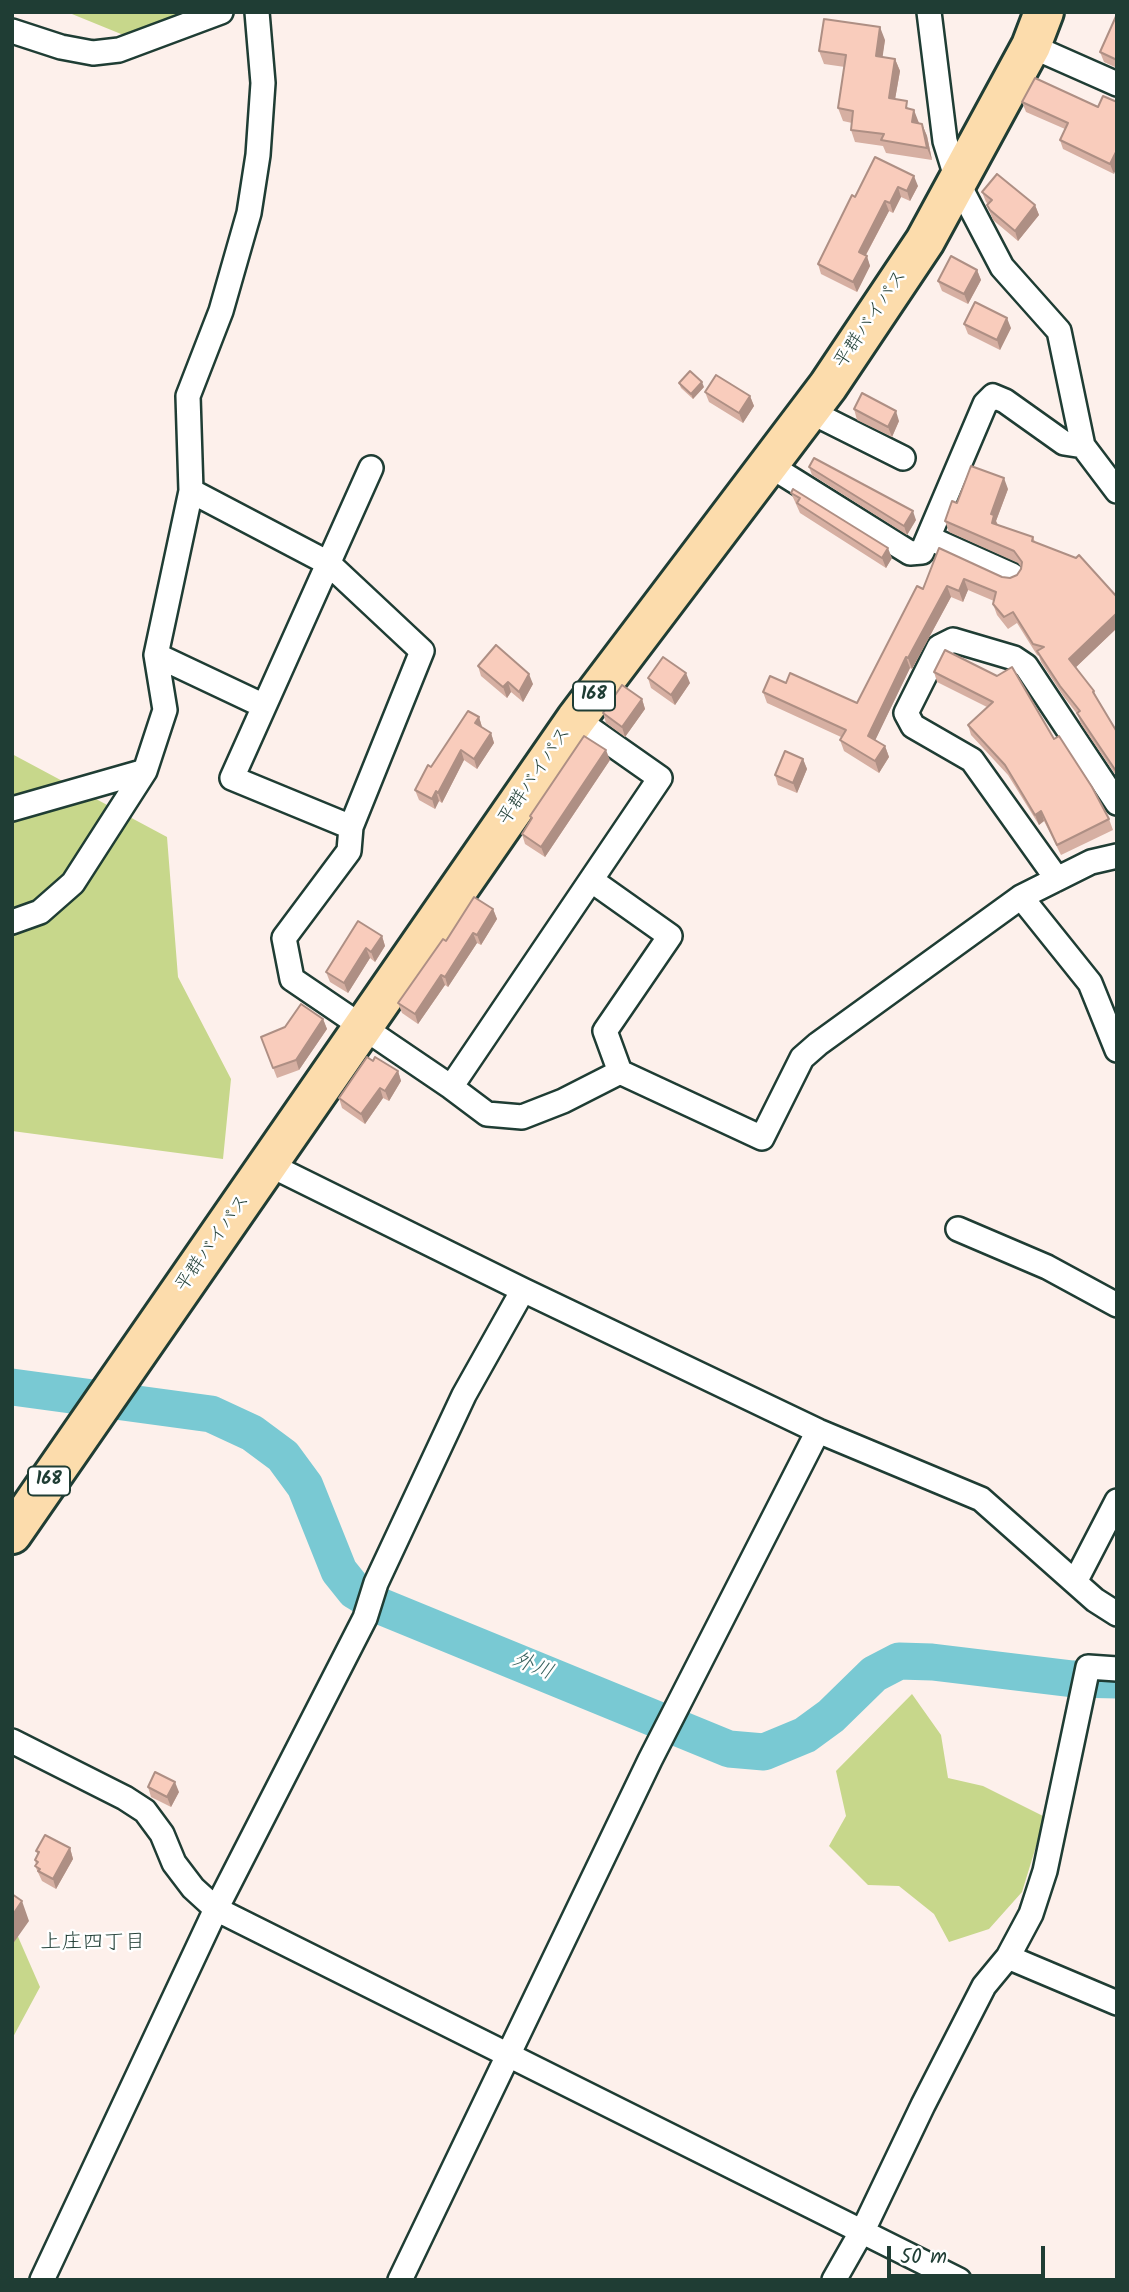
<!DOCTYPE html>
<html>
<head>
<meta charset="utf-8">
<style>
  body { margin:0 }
  #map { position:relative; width:1129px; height:2292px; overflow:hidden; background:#fdf0eb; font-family:Kalam,sans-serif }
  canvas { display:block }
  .frame { position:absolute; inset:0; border:14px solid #1f3d34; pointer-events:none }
  .scale { position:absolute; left:887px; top:2246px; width:158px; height:32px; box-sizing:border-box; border:4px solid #1f3d34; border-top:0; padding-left:9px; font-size:21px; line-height:24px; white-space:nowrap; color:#1f3d34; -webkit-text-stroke:5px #fff; paint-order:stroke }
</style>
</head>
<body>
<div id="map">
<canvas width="1129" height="2292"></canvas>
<div class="frame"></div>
<div class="scale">50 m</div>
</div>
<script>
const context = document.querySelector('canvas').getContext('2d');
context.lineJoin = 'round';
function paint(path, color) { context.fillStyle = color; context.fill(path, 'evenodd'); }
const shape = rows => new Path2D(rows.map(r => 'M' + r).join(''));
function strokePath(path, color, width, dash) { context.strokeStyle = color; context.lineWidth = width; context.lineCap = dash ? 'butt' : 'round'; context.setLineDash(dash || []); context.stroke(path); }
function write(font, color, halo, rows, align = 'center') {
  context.font = font + ' Kalam,"Klee One",sans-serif'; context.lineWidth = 5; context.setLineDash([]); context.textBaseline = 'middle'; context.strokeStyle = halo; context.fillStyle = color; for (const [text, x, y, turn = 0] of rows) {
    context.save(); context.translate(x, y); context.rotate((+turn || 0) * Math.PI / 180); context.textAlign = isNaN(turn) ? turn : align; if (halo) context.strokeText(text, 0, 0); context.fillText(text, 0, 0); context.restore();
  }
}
paint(shape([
  [67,12,211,12,201,32,121,34],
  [12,754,167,837,178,977,231,1079,223,1159,12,1131],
  [912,1694,941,1735,948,1778,983,1786,1045,1817,1022,1892,989,1929,949,1942,934,1914,899,1886,868,1885,829,1846,846,1816,836,1771],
  [12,1923,40,1987,12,2039]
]), '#c7d78b');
strokePath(shape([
  [12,1387,211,1414,252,1433,283,1456,305,1486,339,1571,355,1591,380,1606,729,1749,764,1752,805,1735,831,1716,874,1674,899,1661,932,1662,1073,1679,1117,1680]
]), '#79c9d3', 37);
const minor = shape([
  [929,12,945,141,958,183,1002,267,1059,331,1083,446,1117,491],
  [12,31,61,47,93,53,119,50,221,12],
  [1031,46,1117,84],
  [809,411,903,458],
  [769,465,910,553,922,552,985,404,993,396,1005,401,1064,443,1083,446],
  [191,491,328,563,422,651,351,827,349,851,284,938,292,979,451,1087,487,1114,522,1117,563,1101,620,1072,762,1138,802,1058,818,1044,1021,897,1091,862,1117,856],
  [929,538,1012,575],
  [156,655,264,706],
  [12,809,145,771],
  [351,827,232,778,371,468],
  [1057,879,972,760,913,726,906,713,939,647,953,640,1014,658,1026,666,1117,803],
  [591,880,670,936,605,1031,620,1072],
  [1021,897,1090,983,1117,1050],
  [12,922,40,912,73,883,145,771,165,710,156,655,191,491,188,396,221,311,249,213,258,155,263,83,257,12],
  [451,1087,660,778,576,719],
  [270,1165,523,1290,818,1431,981,1499,1095,1600,1117,1614],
  [958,1229,1047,1267,1117,1305],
  [1075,1582,1117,1501],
  [12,1741,125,1798,145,1811,162,1834,174,1863,193,1888,216,1909,959,2280],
  [1008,1957,1117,2003],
  [42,2280,216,1909,365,1618,376,1583,464,1395,523,1290],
  [400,2280,650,1760,818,1431],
  [834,2280,867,2222,923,2105,984,1986,1008,1957,1031,1914,1045,1871,1088,1667,1117,1669]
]);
const trunk = shape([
  [12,1534,576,719,828,386,925,241,1031,46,1044,12]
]);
strokePath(minor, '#1f3d34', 28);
strokePath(trunk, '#1f3d34', 44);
strokePath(minor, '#fff', 23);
strokePath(trunk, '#fcdcac', 38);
paint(shape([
  [1117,14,1117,68,1104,62,1100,52],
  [885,40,882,57,895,59,900,71,895,99,910,109,919,123,922,124,927,136,932,160,886,153,883,146,855,142,851,130,852,123,843,121,838,108,845,67,824,64,819,51],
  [1022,102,1098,107,1114,174,1063,149,1060,140,1065,129,1026,112],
  [875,157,918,186,910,201,901,197,893,213,889,211,866,255,870,266,857,292,821,274,818,264,855,197],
  [982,192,1035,205,1039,215,1018,241,993,220,987,205,988,204,986,202],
  [977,270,981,280,968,304,942,291,938,281],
  [964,324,1011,328,1000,350,968,334],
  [679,383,704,387,693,399,681,388],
  [705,392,750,396,754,406,743,423,709,402],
  [854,409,899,421,892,437,857,420],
  [809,467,916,520,907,535,812,475],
  [1008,489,996,521,998,525,1033,537,1035,542,1117,628,1076,667,1094,691,1098,701,1117,732,1117,777,1081,724,1078,715,1064,697,1041,662,1039,656,1037,655,1017,623,1008,629,997,615,993,604,994,601,968,590,963,602,951,597,912,669,910,668,875,740,885,746,889,757,879,773,844,751,840,740,841,737,767,703,763,692,786,683,857,703,923,589,939,548,1002,577,1010,578,1017,575,1021,569,1021,567,1018,563,949,532,945,521,957,503],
  [791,493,892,558,886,568,800,513],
  [945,650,1054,739,1109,819,1113,830,1061,855,1044,821,1039,825,1008,775,971,735,968,725,987,707,937,682,934,672],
  [478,666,533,684,523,702,511,692,507,698,481,676],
  [648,678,690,683,675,705,651,688],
  [642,699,645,709,625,737,606,723,603,713],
  [479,717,482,727,491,733,494,743,477,769,464,760,442,803,439,801,435,809,419,800,415,790,431,767],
  [803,759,807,769,797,793,778,785,775,775],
  [610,760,545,857,525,844,522,834,531,820,530,816],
  [493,909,497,919,481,945,477,943,448,987,445,985,418,1024,402,1013,398,1003,446,941],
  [382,936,385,946,375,962,370,958,348,993,330,982,326,972],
  [323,1019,327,1029,299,1070,277,1078,261,1037],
  [373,1061,398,1071,401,1081,389,1101,383,1098,365,1124,342,1108,339,1098],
  [148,1787,179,1792,171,1807,151,1797],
  [70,1848,73,1859,56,1889,42,1881,35,1866,36,1865,35,1860,38,1855,36,1851]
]), '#d6afa2');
paint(shape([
  [880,27,885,40,881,68,876,56],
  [895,59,900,71,893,111,889,98],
  [914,110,919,123,917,135,912,122],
  [922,124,927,136,932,160,927,148],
  [1117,150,1117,167,1114,174,1110,164],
  [914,176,918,186,910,201,907,191],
  [898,187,901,197,893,213,890,203],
  [885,201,889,211,862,262,859,252],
  [1035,205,1039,215,1018,241,1015,231],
  [867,256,870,266,857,292,853,282],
  [977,270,981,280,968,304,964,294],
  [1007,318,1011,328,1000,350,997,340],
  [702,382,704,387,693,399,691,394],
  [750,396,754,406,743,423,739,413],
  [896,411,899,421,892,437,888,427],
  [1004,478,1008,489,996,521,998,526,992,523,991,514],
  [913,511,916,520,907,535,904,526],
  [888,548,892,558,886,568,882,558],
  [964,579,968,590,963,602,959,591],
  [947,586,951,597,912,669,908,658],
  [1117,613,1117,628,1073,670,1069,659],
  [906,657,910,668,872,747,868,736],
  [686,673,690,683,675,705,671,695],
  [529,674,533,684,523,702,519,692],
  [508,682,511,692,507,698,503,687],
  [642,699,645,709,625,737,622,727],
  [479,717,482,727,479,733,475,723],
  [491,733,494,743,477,769,474,759],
  [885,746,889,757,879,773,875,761],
  [461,750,464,760,442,803,438,793],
  [606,750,610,760,545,857,541,847],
  [803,759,807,769,797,793,793,783],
  [436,791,439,801,435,809,432,799],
  [1041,811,1044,821,1039,825,1035,815],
  [493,909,497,919,481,945,477,935],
  [473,933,477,943,448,987,445,977],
  [382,936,385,946,375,962,371,952],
  [366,948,370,958,348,993,344,983],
  [441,975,445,985,418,1024,415,1014],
  [323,1019,327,1029,299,1070,296,1060],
  [398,1071,401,1081,389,1101,385,1091],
  [380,1088,383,1098,365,1124,361,1114],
  [175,1782,179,1792,171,1807,167,1797],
  [70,1848,73,1859,56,1889,53,1879],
  [22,1901,29,1921,12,1945,12,1916]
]), '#ae8f84');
const building = shape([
  [1117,14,1117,60,1100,52,1117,14],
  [824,19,880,27,876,56,895,59,889,98,907,101,906,108,914,110,912,122,922,124,927,148,881,140,884,134,851,130,853,111,838,108,846,55,819,51,824,19],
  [1035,78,1098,107,1103,96,1117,102,1117,150,1110,164,1060,140,1068,123,1022,102,1035,78],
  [875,157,914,176,907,191,898,187,890,203,885,201,859,252,867,256,853,282,818,264,852,195,855,197,875,157],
  [997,174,1035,205,1015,231,990,210,987,205,992,200,982,192,997,174],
  [951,256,977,270,964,294,938,281,951,256],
  [975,302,1007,318,997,340,964,324,975,302],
  [690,371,702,382,691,394,679,383,690,371],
  [716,375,750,396,739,413,705,392,716,375],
  [862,393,896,411,888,427,854,409,862,393],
  [814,458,913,511,904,526,809,467,814,458],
  [971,466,1004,478,991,514,994,515,992,523,1033,537,1032,541,1076,558,1079,555,1117,597,1117,613,1069,659,1094,691,1093,692,1117,732,1117,770,1116,771,1077,713,1080,711,1060,686,1037,651,1044,647,1033,644,1013,612,1004,617,993,604,996,592,964,579,959,591,947,586,908,658,906,657,868,736,885,746,875,761,840,740,846,730,763,692,770,676,786,683,790,673,857,703,917,586,923,589,939,548,1002,577,1010,578,1017,575,1021,569,1022,562,1014,551,945,521,952,501,957,503,971,466],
  [793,489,888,548,882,558,797,503,800,498,791,493,793,489],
  [496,645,529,674,519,692,508,682,503,687,478,666,496,645],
  [945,650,997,676,1012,667,1054,739,1059,736,1092,787,1109,819,1057,845,1041,811,1035,815,1005,765,968,725,993,702,934,672,945,650],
  [663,657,686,673,671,695,648,678,663,657],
  [622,685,642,699,622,727,603,713,622,685],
  [468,711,479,717,475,723,491,733,474,759,461,750,438,793,436,791,432,799,415,790,428,765,431,767,468,711],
  [584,736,606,750,541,847,522,834,532,818,530,816,584,736],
  [785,751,803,759,793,783,775,775,785,751],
  [474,897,493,909,477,935,473,933,445,977,441,975,415,1014,398,1003,443,939,446,941,474,897],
  [358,921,382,936,371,952,366,948,344,983,326,972,358,921],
  [301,1004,323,1019,296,1060,273,1068,261,1037,285,1027,301,1004],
  [367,1057,373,1061,375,1057,398,1071,385,1091,380,1088,361,1114,339,1098,367,1057],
  [155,1772,175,1782,167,1797,148,1787,155,1772],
  [45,1835,70,1848,53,1879,38,1871,40,1869,35,1866,38,1862,35,1860,39,1852,36,1851,45,1835],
  [12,1894,22,1901,12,1916,12,1894]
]);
paint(building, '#f9ccbc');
strokePath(building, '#ae8f84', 2);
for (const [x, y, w] of [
  [594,696,42],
  [49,1481,42]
]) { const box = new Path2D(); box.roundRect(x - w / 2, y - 14.5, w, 29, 5); context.fillStyle = '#fff'; context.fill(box); strokePath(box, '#1f3d34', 2); }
write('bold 18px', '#1f3d34', null, [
  ["168",594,696],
  ["168",49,1481]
]);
write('19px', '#1f3d34', '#fff', [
  ["平群バイパス",872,320,-56],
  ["平群バイパス",536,777,-56],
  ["平群バイパス",214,1244,-55]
]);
write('italic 21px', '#36605c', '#fff', [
  ["外川",532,1668,22]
]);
write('21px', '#1f3d34', '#fff', [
  ["上庄四丁目",93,1944]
]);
</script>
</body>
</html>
